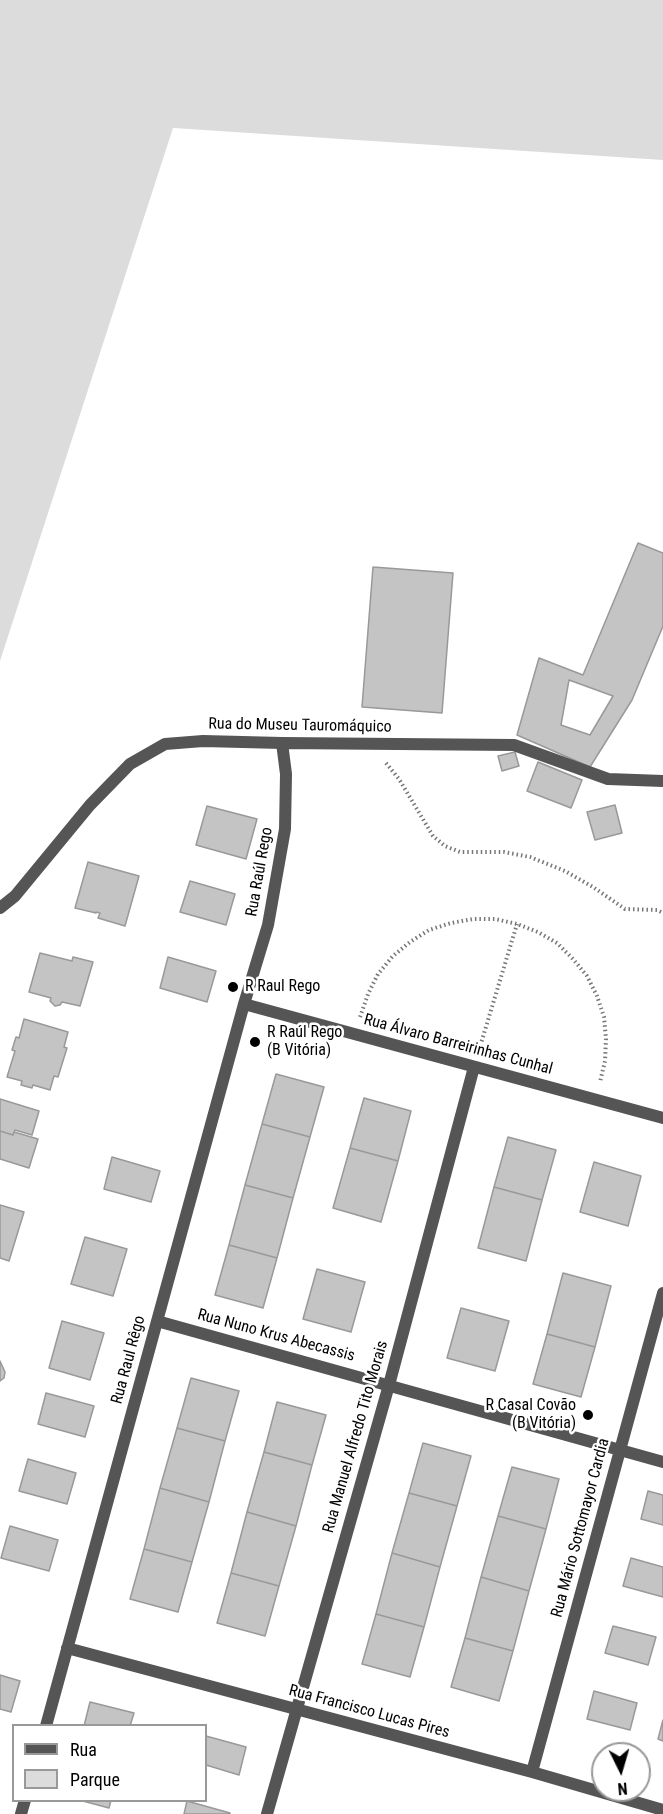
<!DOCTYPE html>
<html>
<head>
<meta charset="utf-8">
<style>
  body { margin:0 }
  #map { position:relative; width:663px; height:1814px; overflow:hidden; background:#fff; font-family:"Roboto Condensed",sans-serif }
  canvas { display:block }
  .legend { position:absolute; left:12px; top:1724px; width:195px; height:78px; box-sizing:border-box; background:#fff; border:2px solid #999; margin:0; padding:8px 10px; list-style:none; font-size:18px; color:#000 }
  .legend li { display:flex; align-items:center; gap:12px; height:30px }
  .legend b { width:30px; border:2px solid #999 }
  .north { position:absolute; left:591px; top:1742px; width:60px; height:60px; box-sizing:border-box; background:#fff; border:2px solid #999; border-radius:50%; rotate:175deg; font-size:16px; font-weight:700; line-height:24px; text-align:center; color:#000 }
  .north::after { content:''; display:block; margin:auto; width:21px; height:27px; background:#000; clip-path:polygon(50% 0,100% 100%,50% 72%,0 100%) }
</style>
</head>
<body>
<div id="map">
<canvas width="663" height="1814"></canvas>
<ul class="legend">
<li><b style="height:8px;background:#555"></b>Rua</li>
<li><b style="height:16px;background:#dcdcdc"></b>Parque</li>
</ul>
<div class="north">N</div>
</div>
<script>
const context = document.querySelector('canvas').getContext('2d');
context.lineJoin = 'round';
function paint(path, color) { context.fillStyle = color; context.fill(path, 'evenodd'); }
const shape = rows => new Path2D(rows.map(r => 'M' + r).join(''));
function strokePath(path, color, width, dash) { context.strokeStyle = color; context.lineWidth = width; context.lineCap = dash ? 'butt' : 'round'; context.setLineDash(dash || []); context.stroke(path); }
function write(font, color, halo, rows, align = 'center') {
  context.font = font + ' "Roboto Condensed",sans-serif'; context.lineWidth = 5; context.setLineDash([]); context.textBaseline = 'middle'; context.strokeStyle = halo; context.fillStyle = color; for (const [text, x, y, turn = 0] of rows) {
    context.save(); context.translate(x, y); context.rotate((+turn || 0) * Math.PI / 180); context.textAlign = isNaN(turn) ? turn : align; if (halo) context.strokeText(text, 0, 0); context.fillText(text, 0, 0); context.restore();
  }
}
paint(shape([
  [0,0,663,0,663,160,173,128,0,661]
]), '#dcdcdc');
const building = shape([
  [638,543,663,553,663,626,632,700,590,767,517,735,539,658,583,675,638,543],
  [569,680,613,696,590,735,561,725,569,680],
  [373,567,453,573,442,713,362,707,373,567],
  [515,752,519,766,502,771,498,756,515,752],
  [538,762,582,780,571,808,527,791,538,762],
  [615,805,622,833,595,840,587,812,615,805],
  [207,806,257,819,246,859,196,845,207,806],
  [88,862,139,876,125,926,98,918,100,913,96,912,96,913,75,908,88,862],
  [190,881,235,894,226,925,180,912,190,881],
  [40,953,72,961,73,957,93,962,80,1006,62,1002,60,1005,55,1006,50,1001,51,998,29,992,40,953],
  [168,957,216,971,207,1002,160,988,168,957],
  [24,1019,68,1032,64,1047,67,1048,58,1077,54,1076,50,1090,33,1085,32,1088,21,1085,22,1081,7,1077,15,1051,12,1050,16,1037,19,1038,24,1019],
  [276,1074,324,1087,310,1137,262,1124,276,1074],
  [364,1098,411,1111,398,1161,350,1148,364,1098],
  [0,1099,39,1111,32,1135,15,1130,13,1135,0,1131,0,1099],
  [262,1124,310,1137,293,1198,245,1185,262,1124],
  [0,1131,13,1135,14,1132,38,1139,29,1168,0,1159,0,1131],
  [508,1137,556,1150,542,1200,494,1187,508,1137],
  [350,1148,398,1161,381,1222,333,1208,350,1148],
  [112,1157,160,1171,151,1202,104,1189,112,1157],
  [594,1162,641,1176,628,1226,580,1212,594,1162],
  [245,1185,293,1198,277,1258,229,1245,245,1185],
  [494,1187,542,1200,526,1261,478,1248,494,1187],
  [0,1205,24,1212,9,1261,0,1258,0,1205],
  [85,1237,127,1249,113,1296,71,1284,85,1237],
  [229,1245,277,1258,263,1308,215,1295,229,1245],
  [317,1269,365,1282,351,1332,303,1319,317,1269],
  [563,1273,611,1286,595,1347,547,1334,563,1273],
  [461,1308,509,1321,495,1371,447,1358,461,1308],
  [62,1321,104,1333,90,1380,49,1368,62,1321],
  [547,1334,595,1347,581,1397,533,1384,547,1334],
  [0,1361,5,1372,4,1378,0,1381,0,1361],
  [191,1378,239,1391,225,1441,177,1428,191,1378],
  [46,1393,94,1406,85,1437,38,1424,46,1393],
  [277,1402,326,1415,312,1465,264,1452,277,1402],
  [177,1428,225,1441,209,1502,160,1488,177,1428],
  [423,1443,471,1456,457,1506,409,1493,423,1443],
  [264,1452,312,1465,296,1526,247,1512,264,1452],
  [28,1459,76,1473,67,1504,19,1491,28,1459],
  [512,1467,559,1479,546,1529,498,1516,512,1467],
  [160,1488,209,1502,192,1562,144,1549,160,1488],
  [648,1491,663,1495,663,1525,641,1519,648,1491],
  [409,1493,457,1506,440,1567,392,1553,409,1493],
  [247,1512,296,1526,279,1586,231,1573,247,1512],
  [498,1516,546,1529,529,1591,481,1577,498,1516],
  [10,1526,58,1540,49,1571,1,1558,10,1526],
  [144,1549,192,1562,178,1612,130,1599,144,1549],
  [392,1553,440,1567,424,1627,376,1614,392,1553],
  [631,1558,663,1567,663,1597,623,1586,631,1558],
  [231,1573,279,1586,265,1636,217,1623,231,1573],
  [481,1577,529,1591,513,1651,465,1638,481,1577],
  [376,1614,424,1627,410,1677,362,1664,376,1614],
  [613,1626,656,1637,648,1665,605,1653,613,1626],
  [465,1638,513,1651,499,1701,451,1687,465,1638],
  [0,1675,20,1681,11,1712,0,1709,0,1675],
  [594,1691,637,1703,630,1730,587,1719,594,1691],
  [90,1702,134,1713,130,1726,84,1726,90,1702],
  [663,1720,663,1741,658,1739,663,1720],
  [206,1736,246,1747,239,1775,206,1765,206,1736],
  [79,1800,111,1800,109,1808,79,1800],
  [187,1801,230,1813,230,1814,184,1814,187,1801]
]);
paint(building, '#c4c4c4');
strokePath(building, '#999', 1.5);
strokePath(shape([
  [386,763,399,779,433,836,445,846,460,852,504,852,530,857,565,871,593,887,625,909,657,910,663,913],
  [360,1017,368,994,378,974,393,956,410,942,429,930,451,923,473,919,495,919,517,924,538,932,557,943,573,959,587,976,597,996,604,1017,606,1039,605,1061,600,1082],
  [479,1050,517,924]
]), '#777', 4, [1.5, 3]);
strokePath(shape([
  [244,1004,663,1118],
  [157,1321,663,1462],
  [67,1648,532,1772,663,1810],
  [46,1726,244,1004,268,925,285,829,286,774,282,743,514,745,608,779,663,781],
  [532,1772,663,1293],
  [21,1814,25,1800],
  [267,1814,389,1385,474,1067]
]), '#555', 12);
strokePath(shape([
  [0,908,15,896,90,805,130,764,165,744,203,741,282,743]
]), '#555', 12);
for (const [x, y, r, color] of [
  [233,987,6,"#000"],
  [255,1042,6,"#000"],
  [588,1415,6,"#000"]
]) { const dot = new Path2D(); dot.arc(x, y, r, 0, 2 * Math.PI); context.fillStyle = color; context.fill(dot); strokePath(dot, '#fff', 2); }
write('16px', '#000', '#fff', [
  ["Rua do Museu Tauromáquico",300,726,1],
  ["Rua Raúl Rego",260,872,-80],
  ["Rua Álvaro Barreirinhas Cunhal",458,1045,15],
  ["Rua Nuno Krus Abecassis",276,1336,15],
  ["Rua Raul Rêgo",129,1360,-75],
  ["Rua Manuel Alfredo Tito Morais",356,1437,-74],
  ["Rua Mário Sottomayor Cardia",581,1528,-75],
  ["Rua Francisco Lucas Pires",369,1712,15]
]);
write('16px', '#000', '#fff', [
  ["R Raul Rego",245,987],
  ["R Raúl Rego",267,1033],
  ["(B Vitória)",267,1051],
  ["R Casal Covão",576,1406,"right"],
  ["(B Vitória)",576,1424,"right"]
], 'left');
</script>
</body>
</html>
